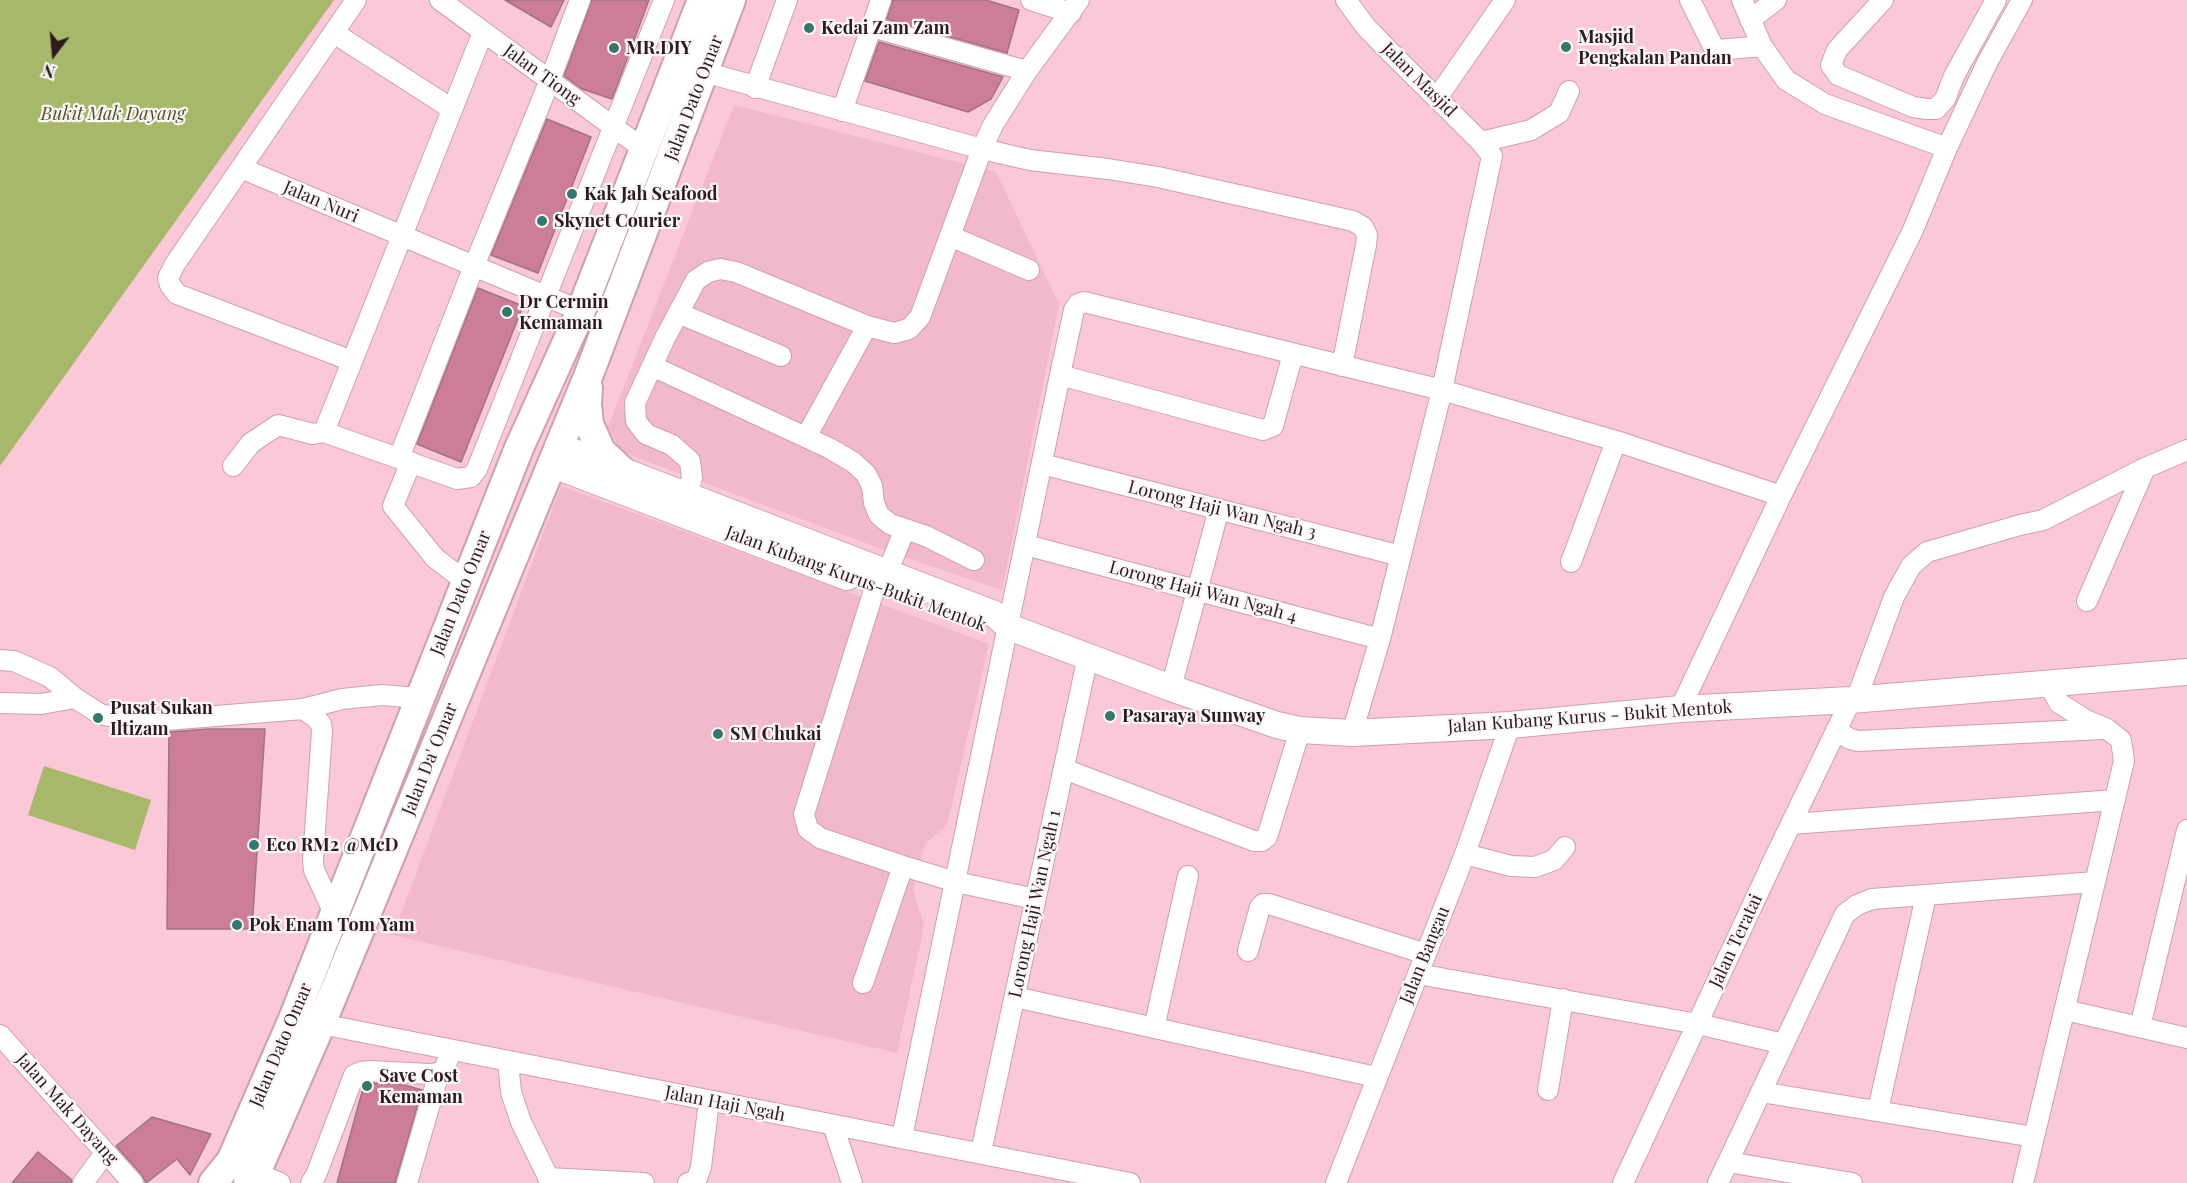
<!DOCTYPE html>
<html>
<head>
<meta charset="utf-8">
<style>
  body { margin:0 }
  #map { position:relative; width:2187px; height:1183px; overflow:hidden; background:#fac8d7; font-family:"Playfair Display",serif }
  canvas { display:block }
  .north { position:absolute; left:24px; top:24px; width:60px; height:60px; -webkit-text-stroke:4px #fcf7f8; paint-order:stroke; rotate:196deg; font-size:16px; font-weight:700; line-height:24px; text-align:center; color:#2d1b21 }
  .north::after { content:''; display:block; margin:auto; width:21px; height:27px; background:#2d1b21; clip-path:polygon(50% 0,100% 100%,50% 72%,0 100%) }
</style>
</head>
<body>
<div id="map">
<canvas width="2187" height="1183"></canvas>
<div class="north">N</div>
</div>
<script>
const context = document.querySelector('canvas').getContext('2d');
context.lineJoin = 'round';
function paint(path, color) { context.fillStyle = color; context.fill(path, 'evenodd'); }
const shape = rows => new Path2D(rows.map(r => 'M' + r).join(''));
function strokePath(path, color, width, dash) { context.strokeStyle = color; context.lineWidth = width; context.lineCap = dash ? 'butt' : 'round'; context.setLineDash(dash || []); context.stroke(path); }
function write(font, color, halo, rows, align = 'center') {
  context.font = font + ' "Playfair Display",serif'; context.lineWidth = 4.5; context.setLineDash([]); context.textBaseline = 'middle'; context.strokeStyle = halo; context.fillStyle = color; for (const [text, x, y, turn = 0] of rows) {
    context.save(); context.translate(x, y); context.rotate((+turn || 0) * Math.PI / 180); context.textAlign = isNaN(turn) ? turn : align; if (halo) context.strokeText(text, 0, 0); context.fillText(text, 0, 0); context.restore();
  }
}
paint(shape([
  [734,105,996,172,1059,304,1002,590,895,554,622,452,608,427],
  [561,486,989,644,947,825,925,844,913,889,924,926,897,1053,393,935]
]), '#f1b9cb');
paint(shape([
  [0,0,334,0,0,466],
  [44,766,151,800,135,850,28,815]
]), '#a8b86b');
const building = shape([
  [505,0,564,0,551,27,505,0],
  [592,0,649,0,612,99,582,89,564,76,592,0],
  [893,0,986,0,1019,10,1007,53,887,19,893,0],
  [879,42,1003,77,991,99,968,112,865,81,879,42],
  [547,119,591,137,538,273,491,255,547,119],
  [478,288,523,306,461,462,417,444,478,288],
  [208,729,265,729,252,929,167,929,169,732,208,729],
  [370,1083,404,1085,422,1090,395,1183,337,1183,364,1085,370,1083],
  [152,1117,211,1134,190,1175,177,1159,146,1183,142,1175,116,1146,152,1117],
  [38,1152,72,1180,71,1183,12,1183,38,1152]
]);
paint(building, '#cc7d98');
strokePath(building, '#a17382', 1.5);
const minor = shape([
  [440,0,645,150],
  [1031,0,1071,13],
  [1346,0,1366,27,1393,55,1481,142,1492,156,1442,390,1380,639,1352,733],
  [1690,0,1714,48,1718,50,1762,46],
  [1742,0,1762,46,1786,80,1825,104,1947,148],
  [1883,0,1837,50,1831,65,1838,75,1913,107,1927,109,1936,109,1945,99,1954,76,1996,0],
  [1750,20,1776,0],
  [872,27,1027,71],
  [334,33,452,109],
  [704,72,982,149,1030,160,1108,169,1158,177,1353,221,1363,227,1367,235,1366,245,1342,366],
  [755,88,787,0],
  [1437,98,1505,0],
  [842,111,881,0],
  [1481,142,1531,130,1559,113,1569,91],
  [241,168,581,311],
  [950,236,1029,270],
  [678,313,781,356],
  [352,361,177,294,170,285,168,278,175,264,356,0],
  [652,366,829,448,853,462,866,474,872,486,874,503,879,515,890,524,905,529],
  [1060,375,1263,430,1273,426,1293,354],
  [324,432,483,32],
  [806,437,867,326],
  [399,458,474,266,550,80,580,0],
  [411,462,393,506,435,558,465,581],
  [1042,464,1401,556],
  [233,466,251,443,278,425,313,434,324,432,457,479,471,477,477,469,664,0],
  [687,496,692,478,690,461,672,445,646,434,636,421,635,403,665,338,696,280,708,272,720,269,736,272,867,326,894,333,909,329,920,317,982,149,993,125,1027,71,1079,0],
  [1026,545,1380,639],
  [1571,562,1616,441],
  [887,573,905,529,926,536,974,560],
  [875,587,804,814,808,829,820,838,903,866,956,882,1035,899],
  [2087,601,2145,468],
  [0,660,14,661,50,677,75,698,100,714,123,719,153,721,303,709,316,718,321,724,322,731,313,860,314,870,334,913],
  [1171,688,1219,509],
  [1856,700,1894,597,1911,566,1927,552,2020,525,2043,520,2145,468,2187,450],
  [0,703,41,704,75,698],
  [303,709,342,699,382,695,419,698],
  [1680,709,1781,496,1913,230,1947,148,1987,63,2022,0],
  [1836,730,1850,739,1858,741,2103,729],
  [1064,769,1254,841,1262,841,1267,837,1300,730],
  [1791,824,2115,800],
  [1465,854,1511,866,1535,867,1554,860,1565,847],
  [1248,951,1260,907,1263,904,1269,904,1426,954],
  [1418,974,1698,1024,1784,1044],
  [863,983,903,866],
  [1015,997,1376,1077],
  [2065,1010,2187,1038],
  [321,1024,1130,1183],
  [2140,1027,2187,830],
  [1154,1028,1188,876],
  [0,1035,133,1183],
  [508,1062,511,1092,521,1122,551,1183],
  [1548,1090,1563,999],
  [1761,1092,2034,1137],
  [1878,1110,1926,896],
  [833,1125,852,1183],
  [902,1137,1060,375,1074,310,1078,304,1084,302,1442,390,1616,441,1781,496],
  [981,1152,1088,656],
  [1728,1162,1852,1183],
  [256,1173,280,1183],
  [548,1178,644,1183],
  [83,1183,105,1153],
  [311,1183,316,1175,354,1075,361,1072,370,1071,430,1074,439,1073,445,1068,451,1050],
  [407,1183,439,1073],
  [688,1183,696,1181,701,1167,709,1101],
  [1336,1183,1465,854,1510,725],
  [1623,1183,1774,859,1851,700],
  [1718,1183,1845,914,1857,905,1872,899,2095,882],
  [2023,1183,2124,761,2121,740,2107,729,2086,720,2059,703,2049,684]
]);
const major = shape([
  [558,446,994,614,1009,627,1171,688,1277,725,1300,730,1352,733,1510,725,1680,709,1851,700,2187,672],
  [551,464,847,577]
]);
const highway = shape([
  [588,388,587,404,589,424,601,451,622,471],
  [213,1183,231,1161,293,1019,519,448,581,311,702,0],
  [248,1183,256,1173,321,1024,589,374,731,0]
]);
strokePath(minor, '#cf9fae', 22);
strokePath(major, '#cf9fae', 28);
strokePath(highway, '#cf9fae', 32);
strokePath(minor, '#fff', 20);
strokePath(major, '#fff', 26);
strokePath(highway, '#fff', 28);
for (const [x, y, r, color] of [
  [809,28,6,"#34786a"],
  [1566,47,6,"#34786a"],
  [614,48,6,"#34786a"],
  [572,194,6,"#34786a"],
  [542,221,6,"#34786a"],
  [507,312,6,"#34786a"],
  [1110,716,6,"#34786a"],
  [98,718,6,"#34786a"],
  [718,734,6,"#34786a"],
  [254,845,6,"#34786a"],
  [237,925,6,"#34786a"],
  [367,1086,6,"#34786a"]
]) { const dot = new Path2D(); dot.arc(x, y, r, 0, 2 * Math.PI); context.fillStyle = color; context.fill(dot); strokePath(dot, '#fcf7f8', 2); }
write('bold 18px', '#2d1b21', '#fcf7f8', [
  ["Kedai Zam Zam",821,28],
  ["Masjid",1578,37],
  ["Pengkalan Pandan",1578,58],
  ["MR.DIY",626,48],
  ["Kak Jah Seafood",584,194],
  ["Skynet Courier",554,221],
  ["Dr Cermin",519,302],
  ["Kemaman",519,323],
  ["Pusat Sukan",110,708],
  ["Iltizam",110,729],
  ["Pasaraya Sunway",1122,716],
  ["SM Chukai",730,734],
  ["Eco RM2 @McD",266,845],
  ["Pok Enam Tom Yam",249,925],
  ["Save Cost",379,1076],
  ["Kemaman",379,1097]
], 'left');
write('18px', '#2d1b21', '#fcf7f8', [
  ["Jalan Tiong",542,75,36],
  ["Jalan Masjid",1419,80,45],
  ["Jalan Dato Omar",694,98,-69],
  ["Jalan Nuri",321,202,23],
  ["Lorong Haji Wan Ngah 3",1222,510,14],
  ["Jalan Kubang Kurus-Bukit Mentok",856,579,20],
  ["Lorong Haji Wan Ngah 4",1203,592,15],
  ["Jalan Dato Omar",461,593,-68],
  ["Jalan Kubang Kurus - Bukit Mentok",1590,717,-4],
  ["Jalan Da' Omar",430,759,-68],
  ["Lorong Haji Wan Ngah 1",1035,904,-78],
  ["Jalan Teratai",1736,941,-65],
  ["Jalan Bangau",1425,955,-68],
  ["Jalan Dato Omar",281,1045,-67],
  ["Jalan Haji Ngah",725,1104,11],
  ["Jalan Mak Dayang",67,1109,48]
]);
write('italic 18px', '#4b541c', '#fcf7f8', [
  ["Bukit Mak Dayang",113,114]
]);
</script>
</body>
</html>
